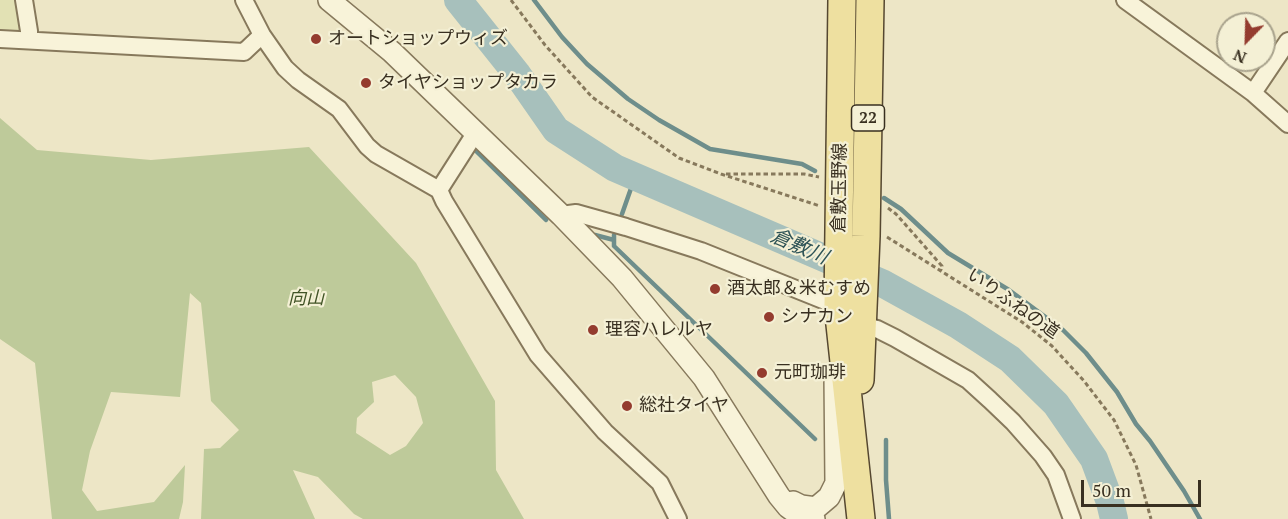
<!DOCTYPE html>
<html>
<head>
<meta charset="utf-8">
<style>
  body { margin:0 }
  #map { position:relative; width:1288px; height:519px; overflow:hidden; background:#ede6c6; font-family:"PT Serif",serif }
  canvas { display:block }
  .north { position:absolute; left:1216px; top:12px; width:60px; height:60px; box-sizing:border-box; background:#f4f0d5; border:2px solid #a9a38d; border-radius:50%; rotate:203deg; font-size:16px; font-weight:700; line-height:24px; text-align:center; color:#382f20 }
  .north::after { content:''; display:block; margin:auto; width:21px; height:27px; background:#943c2f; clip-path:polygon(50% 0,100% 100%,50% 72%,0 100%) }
  .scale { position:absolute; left:1081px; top:480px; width:120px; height:27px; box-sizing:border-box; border:3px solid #382f20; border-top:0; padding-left:8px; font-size:18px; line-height:21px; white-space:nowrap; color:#382f20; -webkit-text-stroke:4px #f4f0d5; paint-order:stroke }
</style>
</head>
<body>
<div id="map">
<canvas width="1288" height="519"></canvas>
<div class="north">N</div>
<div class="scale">50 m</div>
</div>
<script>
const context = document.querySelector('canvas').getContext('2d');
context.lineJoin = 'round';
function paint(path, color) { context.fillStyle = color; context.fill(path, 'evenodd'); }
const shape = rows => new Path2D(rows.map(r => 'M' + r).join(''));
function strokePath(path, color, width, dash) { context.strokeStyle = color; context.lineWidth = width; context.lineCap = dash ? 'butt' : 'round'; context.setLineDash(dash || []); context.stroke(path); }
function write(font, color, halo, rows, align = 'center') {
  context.font = font + ' "PT Serif","Noto Sans JP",serif'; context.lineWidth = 4.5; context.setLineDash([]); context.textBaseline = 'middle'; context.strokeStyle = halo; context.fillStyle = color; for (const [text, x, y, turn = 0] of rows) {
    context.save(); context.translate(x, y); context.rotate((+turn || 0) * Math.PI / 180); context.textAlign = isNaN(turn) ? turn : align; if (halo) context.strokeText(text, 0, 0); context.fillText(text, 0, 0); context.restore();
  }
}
paint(shape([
  [0,0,18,0,21,32,0,30]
]), '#e2e1b4');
paint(shape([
  [0,118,37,150,151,160,309,147,416,263,495,401,496,470,524,519,363,519,354,514,318,477,293,470,315,519,201,519,204,449,220,448,239,430,211,401,201,303,190,293,180,397,111,392,90,451,82,490,97,511,154,502,185,465,183,502,179,519,52,519,35,363,0,339],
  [395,375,416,397,423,423,406,446,390,455,356,433,357,418,374,402,372,382]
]), '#beca9a');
strokePath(shape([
  [534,0,562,37,587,64,628,99,659,120,710,149,802,164,815,171],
  [473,148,546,220],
  [884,198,901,209,948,253,1009,290,1063,330,1086,353,1117,392,1136,424,1150,441,1184,491,1200,519],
  [622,214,635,177],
  [595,235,614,240],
  [614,235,614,246,815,439],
  [886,440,886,480,889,519]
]), '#6e8e8b', 4.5);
strokePath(shape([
  [458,0,517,74,556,130,615,168,882,283,958,325,1010,359,1056,404,1094,459,1110,502,1114,519]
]), '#a7c0bc', 28);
const minor = shape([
  [24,0,29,31,29,40],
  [244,0,262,35,285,68,298,80,339,109,367,146,376,154,439,190],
  [1125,0,1253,93,1288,124],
  [0,39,244,52,262,35],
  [1253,93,1288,41],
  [476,132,439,190,444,201,538,355,605,432,660,483,678,519],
  [561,215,576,213,626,227,701,251,838,306],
  [862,325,877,329,895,338,968,380,990,400,1013,422,1043,456,1056,475,1072,519]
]);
const tertiary = shape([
  [329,0,392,52,561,215,622,278,704,378,779,496,788,507,799,515,814,519],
  [793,502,801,506,816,508,829,497,836,483,835,375]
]);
const primary = shape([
  [842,0,838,306,861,519],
  [860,380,866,236,870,0]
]);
strokePath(minor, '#87795c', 20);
strokePath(tertiary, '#87795c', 24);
strokePath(primary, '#554730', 30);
strokePath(shape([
  [511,0,545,45,592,97,679,158,721,174,820,206],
  [726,174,804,174,819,177],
  [888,208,896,214,942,266,941,270],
  [887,237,1022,322,1052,346,1084,381,1114,420,1136,465,1151,519]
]), '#87795c', 3, [4.5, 3]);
strokePath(minor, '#f8f3d9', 16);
strokePath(tertiary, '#f8f3d9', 21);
strokePath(primary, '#eee0a0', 27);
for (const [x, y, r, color] of [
  [316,39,6,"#943c2f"],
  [366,83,6,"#943c2f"],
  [715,289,6,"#943c2f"],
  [769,317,6,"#943c2f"],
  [593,330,6,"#943c2f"],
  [762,373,6,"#943c2f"],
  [627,406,6,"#943c2f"]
]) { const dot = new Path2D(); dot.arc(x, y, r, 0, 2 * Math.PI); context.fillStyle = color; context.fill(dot); strokePath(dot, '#f4f0d5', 2); }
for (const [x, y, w] of [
  [868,118,33]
]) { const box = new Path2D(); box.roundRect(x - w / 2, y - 13, w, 26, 4.5); context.fillStyle = '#f4f0d5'; context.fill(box); strokePath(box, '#382f20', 1.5); }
write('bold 16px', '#382f20', null, [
  ["22",868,118]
]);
write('18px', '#382f20', '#f4f0d5', [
  ["オートショップウィズ",328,39],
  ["タイヤショップタカラ",378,83],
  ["酒太郎＆米むすめ",727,289],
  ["シナカン",781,317],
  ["理容ハレルヤ",605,330],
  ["元町珈琲",774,373],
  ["総社タイヤ",639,406]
], 'left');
write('18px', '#382f20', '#f4f0d5', [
  ["倉敷玉野線",840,188,-89],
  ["いりふねの道",1013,304,35]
]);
write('italic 18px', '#425427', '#f4f0d5', [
  ["向山",306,299]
]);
write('italic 20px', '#2f5457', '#f4f0d5', [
  ["倉敷川",799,247,23]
]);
</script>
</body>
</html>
